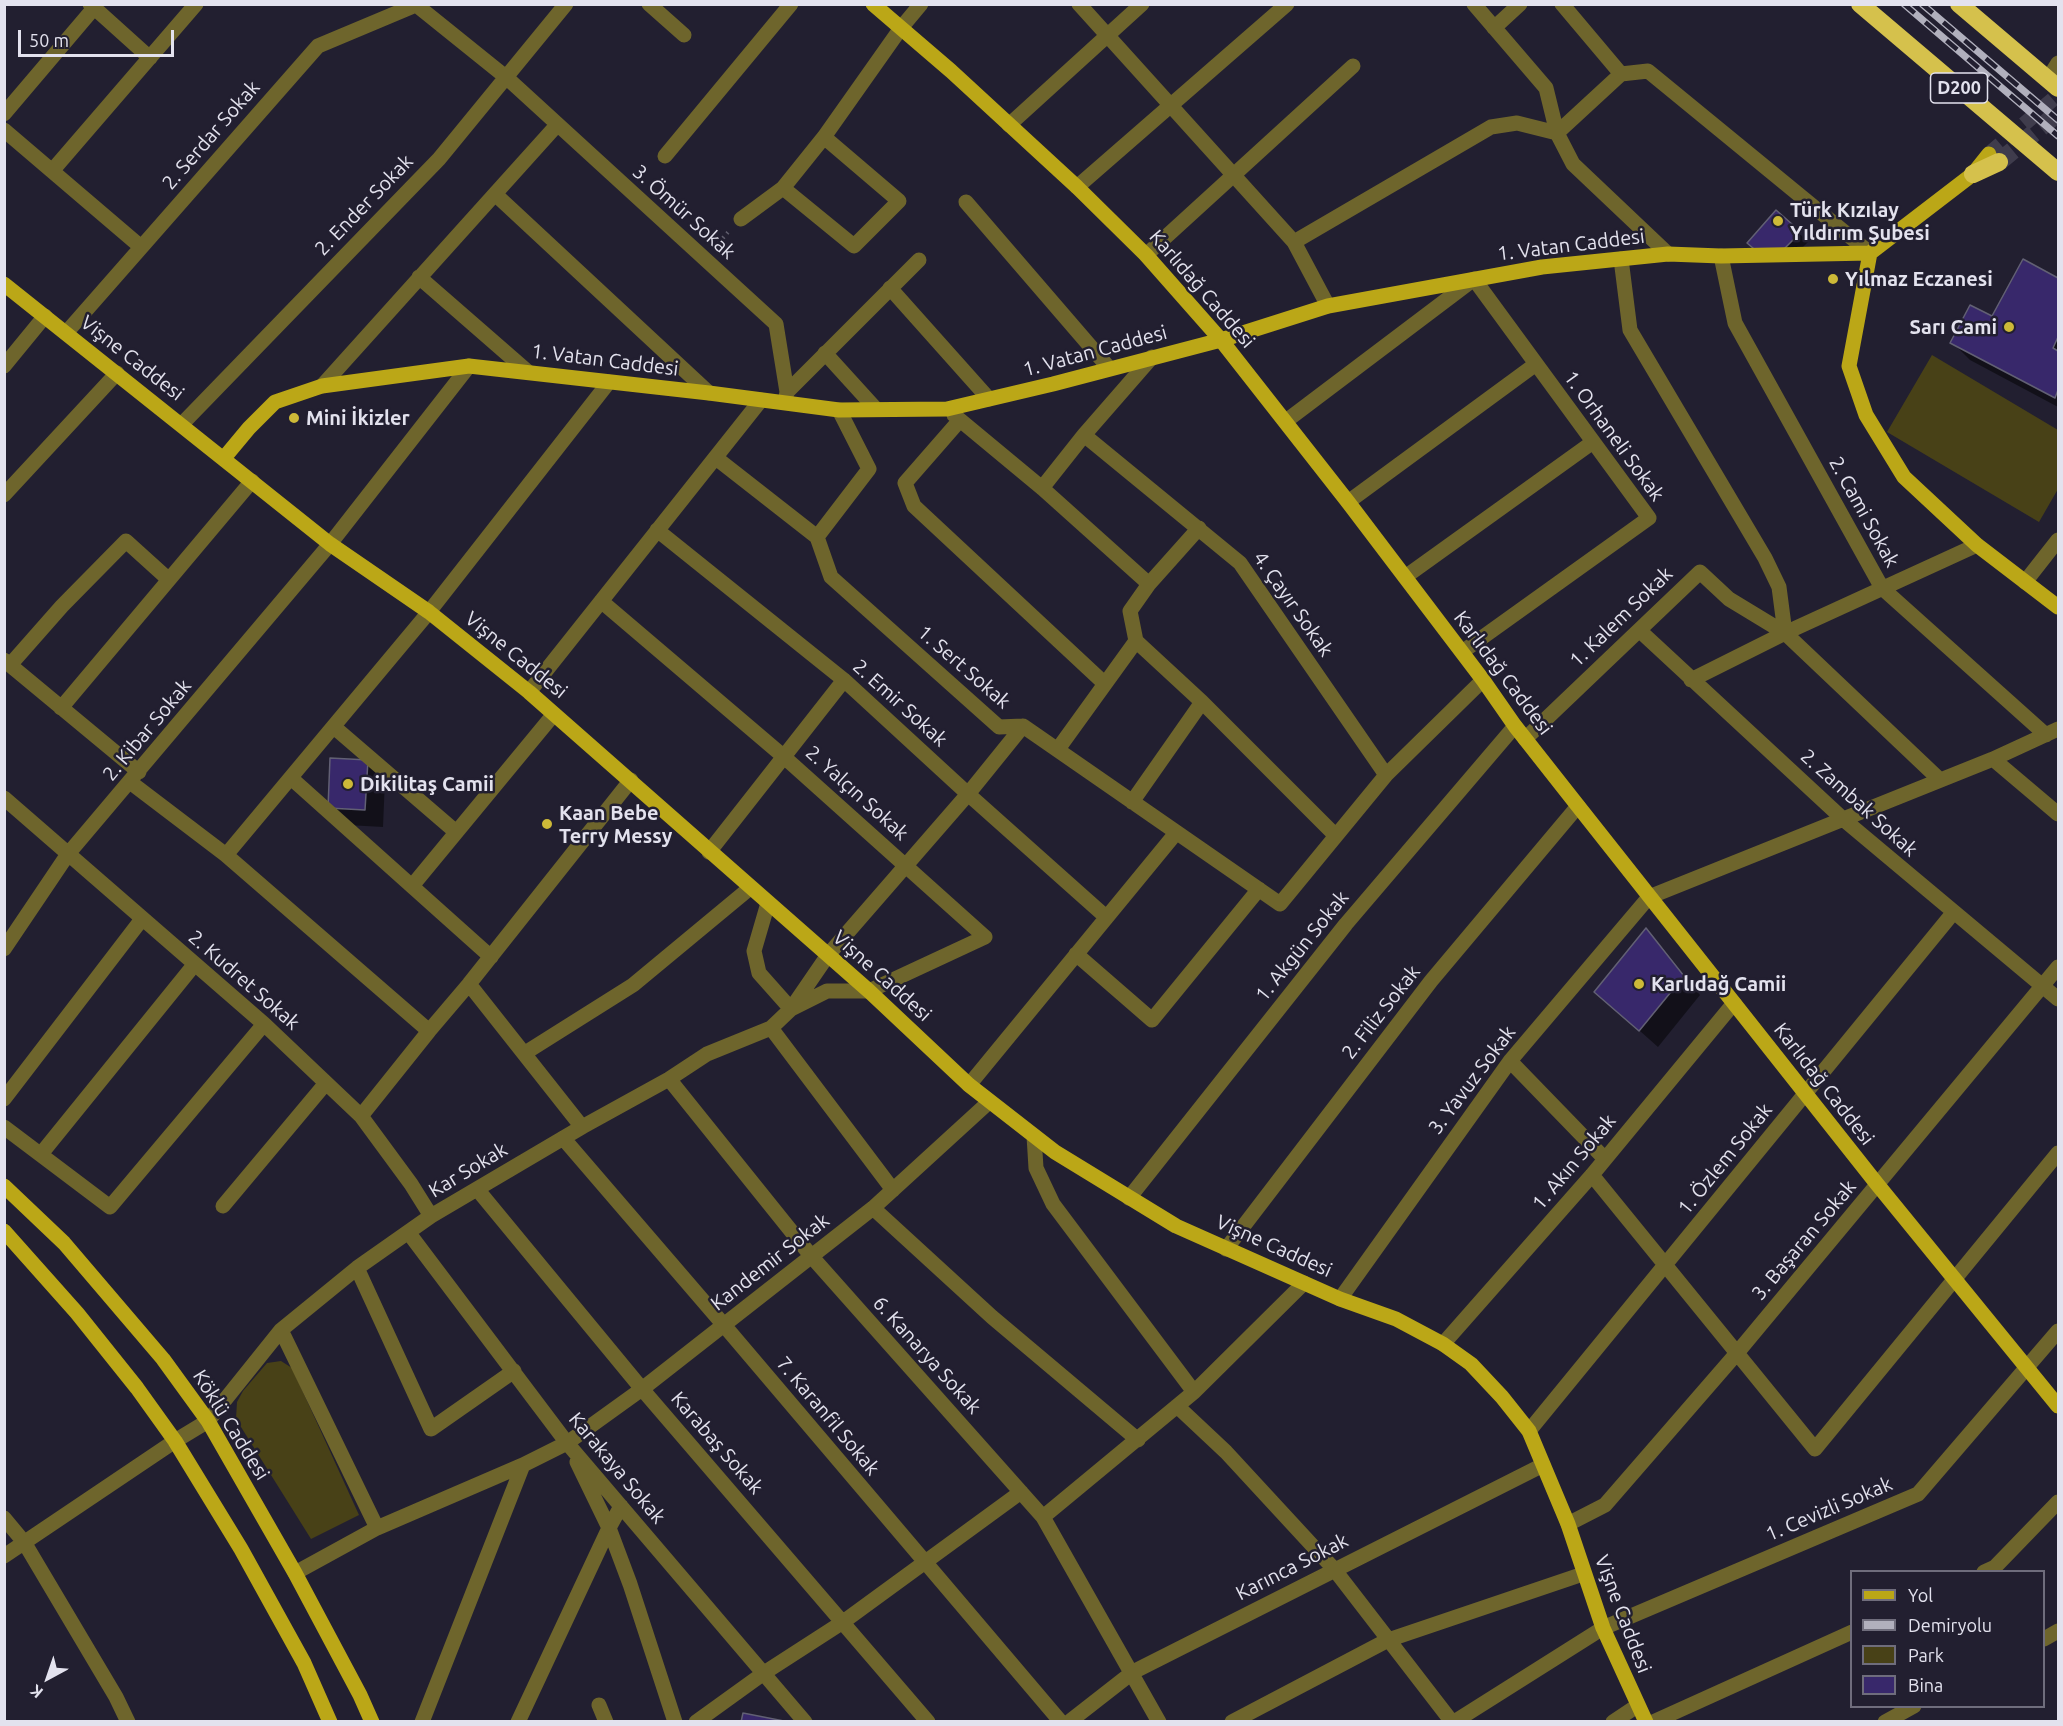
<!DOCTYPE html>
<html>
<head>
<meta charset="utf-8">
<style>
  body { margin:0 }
  #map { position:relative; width:2063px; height:1726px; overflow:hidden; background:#221f30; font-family:Ubuntu,sans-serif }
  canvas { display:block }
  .frame { position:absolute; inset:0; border:6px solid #e3e2ee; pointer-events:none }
  .legend { position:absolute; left:1850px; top:1570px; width:195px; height:138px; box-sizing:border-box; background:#221f30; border:2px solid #6f6d7c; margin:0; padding:8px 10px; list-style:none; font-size:18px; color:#e3e2ee }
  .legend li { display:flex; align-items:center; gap:12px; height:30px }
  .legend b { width:30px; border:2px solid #6f6d7c }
  .north { position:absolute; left:18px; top:1648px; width:60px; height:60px; -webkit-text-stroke:4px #221f30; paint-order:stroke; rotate:220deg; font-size:16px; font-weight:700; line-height:24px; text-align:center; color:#e3e2ee }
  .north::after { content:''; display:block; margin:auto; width:21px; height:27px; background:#e3e2ee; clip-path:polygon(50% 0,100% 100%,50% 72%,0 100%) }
  .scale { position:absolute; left:18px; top:30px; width:156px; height:27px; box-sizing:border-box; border:3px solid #e3e2ee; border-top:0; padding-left:8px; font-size:18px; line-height:21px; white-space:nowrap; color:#e3e2ee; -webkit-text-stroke:4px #221f30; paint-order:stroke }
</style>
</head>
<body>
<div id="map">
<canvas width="2063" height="1726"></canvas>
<div class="frame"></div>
<ul class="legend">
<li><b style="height:8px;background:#bba717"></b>Yol</li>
<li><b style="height:8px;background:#b1b0bd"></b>Demiryolu</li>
<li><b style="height:16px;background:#484117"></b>Park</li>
<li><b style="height:16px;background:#38286b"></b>Bina</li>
</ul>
<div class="north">K</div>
<div class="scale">50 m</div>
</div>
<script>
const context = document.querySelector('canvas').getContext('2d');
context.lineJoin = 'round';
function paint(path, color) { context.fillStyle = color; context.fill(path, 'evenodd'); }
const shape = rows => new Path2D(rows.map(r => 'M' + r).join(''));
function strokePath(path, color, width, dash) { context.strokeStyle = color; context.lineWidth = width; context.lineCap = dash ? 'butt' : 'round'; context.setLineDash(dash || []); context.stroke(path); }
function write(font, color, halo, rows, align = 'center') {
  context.font = font + ' Ubuntu,sans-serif'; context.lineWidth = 5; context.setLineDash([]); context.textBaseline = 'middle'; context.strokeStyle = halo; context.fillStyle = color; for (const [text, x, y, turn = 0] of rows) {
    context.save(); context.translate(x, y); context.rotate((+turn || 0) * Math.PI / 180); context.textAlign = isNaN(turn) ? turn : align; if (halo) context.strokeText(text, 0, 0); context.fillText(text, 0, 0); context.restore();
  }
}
paint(shape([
  [1932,355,2058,430,2058,489,2039,522,1887,432],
  [281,1361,292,1368,359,1515,311,1539,236,1419,237,1402,243,1391,267,1363]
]), '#484117');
paint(shape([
  [1777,212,1808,242,1790,260,1770,262],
  [2023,261,2058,280,2058,407,1970,360,1952,342,1993,318],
  [367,762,385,780,383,827,347,825,330,807],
  [1646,930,1663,948,1700,995,1658,1047,1596,992]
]), '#0007');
const building = shape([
  [1776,210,1801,232,1781,252,1760,254,1747,243,1776,210],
  [2023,259,2058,278,2058,337,2053,348,2058,351,2058,390,2055,398,1950,343,1970,305,1992,316,2023,259],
  [330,758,368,760,365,810,328,808,330,758],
  [1646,928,1684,976,1639,1031,1594,992,1646,928],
  [743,1713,789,1722,741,1722,743,1713]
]);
paint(building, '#38286b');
strokePath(building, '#626074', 1.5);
strokePath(shape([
  [1989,154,2058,95]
]), '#3f3c4c', 15, [15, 8]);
strokePath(shape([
  [1999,162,2058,113]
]), '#3f3c4c', 18, [18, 9]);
strokePath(shape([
  [715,247,730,230]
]), '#605e6d', 4, [1.5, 4.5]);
strokePath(shape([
  [90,4,150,58],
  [415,4,507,78,776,324,787,392,785,402],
  [649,4,684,35],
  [1079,4,1294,242,1328,306],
  [1474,4,1546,88,1557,133,1573,164,1668,254],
  [1562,4,1621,74,1648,71,1870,253],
  [1494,28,1520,4],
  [2048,79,2058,63],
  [4,114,94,8],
  [1009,125,1142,4],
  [4,130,141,247],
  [665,156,791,4],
  [52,171,196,4],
  [1077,187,1287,4],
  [783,188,854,246,899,201,824,137],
  [495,194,709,393],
  [966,202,1109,368],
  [741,219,783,188,824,137,901,28,921,4],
  [1294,242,1491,127,1517,123,1557,133,1621,74],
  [1146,255,1353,66],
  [1721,256,1735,323,1882,588,2046,735],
  [1621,259,1630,330,1765,558,1779,587,1785,633],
  [419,277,528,372],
  [890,288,989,399],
  [66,333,318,46,418,4],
  [825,353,875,408],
  [4,366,45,316],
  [322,386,557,125],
  [787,392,919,260],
  [954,415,1042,488,1149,584],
  [960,420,905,483,914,506,1104,683],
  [1286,421,1474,279,1649,518,1462,652],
  [182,424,439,159,566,4],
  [1084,435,1240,563,1386,775],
  [716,458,817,537,831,577,999,727,1023,726,1280,904,1386,775,1483,680],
  [1042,488,1084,435,1152,357],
  [4,495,117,373],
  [1348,502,1536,364],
  [657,530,844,680,968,794,1106,917],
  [817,537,869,469,839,410],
  [1405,577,1593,442],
  [2025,582,2058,540],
  [1639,630,1843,819,2058,999],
  [1785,633,1940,780],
  [1136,641,1202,702,1336,836],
  [4,660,139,772],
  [10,665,62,606,126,541,168,579],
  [1691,680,1785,633],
  [529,692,761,400],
  [61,708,252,481],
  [334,727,456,832],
  [1525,739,1700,572,1729,599,1785,633,1977,545],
  [1058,749,1136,641,1130,611,1149,584,1199,528],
  [1993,759,2058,814],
  [291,778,491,957],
  [130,782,226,855,429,1031],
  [4,798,264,1024,361,1116,411,1184,431,1216],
  [1132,802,1202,702],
  [709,852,844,680],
  [226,855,429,612,609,382],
  [412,886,554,714],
  [768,903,754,951,759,973,791,1009,828,955,968,794,1023,726],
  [4,949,68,854,330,544,469,366],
  [1076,954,1152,1020,1259,889],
  [469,984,582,1127],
  [771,1028,893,1190],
  [525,1053,633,985,750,888],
  [1510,1061,1605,1159],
  [669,1079,812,1257,1043,1517,1159,1722],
  [969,1085,1176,833],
  [4,1099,142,919],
  [361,1116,429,1031,469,984,631,780],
  [4,1127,110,1207,264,1024],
  [1034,1136,1036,1168,1053,1204,1194,1392],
  [563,1138,723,1324,1061,1722],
  [41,1154,194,965],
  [1592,1175,1815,1449,2058,1153],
  [477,1189,642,1389,928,1722],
  [1129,1198,1346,924,1515,726],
  [223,1206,326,1083],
  [873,1208,992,1317,1138,1440],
  [408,1232,567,1443,805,1722],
  [1226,1249,1431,981,1578,806],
  [357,1268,431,1429,514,1371],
  [1340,1299,1510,1061,1649,897,1993,759,2058,729],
  [281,1330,377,1528],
  [1443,1344,1592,1175,1734,1003],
  [1177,1406,1226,1452,1334,1569,1452,1722],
  [1529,1431,1953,913],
  [577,1462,609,1528,630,1584,675,1722],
  [1043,1517,1194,1392,1304,1283],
  [4,1518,24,1542,116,1697,128,1722],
  [1568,1524,1605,1505,1737,1353,2058,967],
  [4,1556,175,1441,208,1421,281,1330,357,1268,431,1216,582,1127,669,1079,707,1054,771,1028,791,1009,827,991,869,991,985,937,783,756,601,601],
  [1984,1572,1995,1567,2058,1502],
  [295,1573,377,1528,523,1465,567,1443,642,1389,873,1208,989,1102],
  [2044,1639,2058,1631],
  [599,1705,606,1722],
  [422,1722,523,1465],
  [518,1722,609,1528,621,1506],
  [696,1722,764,1673,843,1622,1021,1492],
  [1069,1722,1133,1672,1543,1465],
  [1232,1722,1388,1640,1583,1574],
  [1454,1722,1603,1628,1918,1494,2058,1331],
  [1613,1722,1637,1706],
  [1653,1722,1852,1632],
  [1885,1722,1914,1706]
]), '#6e652c', 15);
strokePath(shape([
  [873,4,951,71,1077,187,1146,255,1221,340,1348,502,1483,680,1515,726,1578,806,1877,1184,2058,1406],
  [1870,253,1849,366,1866,415,1904,477,1977,545,2058,607],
  [4,284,330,544,429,612,529,692,869,991,969,1085,1055,1152,1176,1226,1340,1299,1396,1319,1443,1344,1471,1364,1502,1397,1529,1431,1568,1524,1603,1628,1646,1722],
  [224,458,249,428,275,402,322,386,469,366,709,393,839,410,947,409,1053,384,1221,340,1328,306,1542,267,1668,254,1721,256,1870,253,1973,174,1989,154],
  [4,1186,64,1243,163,1359,208,1421,295,1573,360,1695,372,1722],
  [4,1231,77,1313,137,1388,175,1441,241,1549,304,1663,330,1722]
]), '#bba717', 15);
strokePath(shape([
  [1860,4,2058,172],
  [1959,4,2058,88],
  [1973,174,1999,162]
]), '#d5c14c', 18);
const rail = shape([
  [1904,4,2058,136],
  [1922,4,2058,120]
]);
strokePath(rail, '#b1b0bd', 7);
strokePath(rail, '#221f30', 4.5, [14]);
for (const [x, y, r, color] of [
  [1778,221,6,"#cdb938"],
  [1833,279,6,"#cdb938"],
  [2009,327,6,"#cdb938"],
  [294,418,6,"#cdb938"],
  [348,784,6,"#cdb938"],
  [547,824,6,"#cdb938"],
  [1639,984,6,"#cdb938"]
]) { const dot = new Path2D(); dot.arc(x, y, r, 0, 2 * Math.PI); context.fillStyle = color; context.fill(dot); strokePath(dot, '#221f30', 2); }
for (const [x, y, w] of [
  [1959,88,57]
]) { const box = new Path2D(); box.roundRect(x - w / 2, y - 15, w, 30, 4.5); context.fillStyle = '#221f30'; context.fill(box); strokePath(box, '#e3e2ee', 1.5); }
write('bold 18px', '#e3e2ee', null, [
  ["D200",1959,88]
]);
write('20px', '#e3e2ee', '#221f30', [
  ["2. Serdar Sokak",211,135,-49],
  ["2. Ender Sokak",364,205,-46],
  ["3. Ömür Sokak",684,212,42],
  ["1. Vatan Caddesi",1571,245,-7],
  ["Karlıdağ Caddesi",1202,289,49],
  ["1. Vatan Caddesi",1095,351,-15],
  ["Vişne Caddesi",132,358,38],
  ["1. Vatan Caddesi",605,360,7],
  ["1. Orhaneli Sokak",1614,436,54],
  ["2. Cami Sokak",1864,512,61],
  ["4. Çayır Sokak",1293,604,55],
  ["1. Kalem Sokak",1621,617,-44],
  ["Vişne Caddesi",516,655,39],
  ["1. Sert Sokak",964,667,41],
  ["Karlıdağ Caddesi",1503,673,53],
  ["2. Emir Sokak",900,703,42],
  ["2. Kibar Sokak",147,730,-50],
  ["2. Yalçın Sokak",857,793,42],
  ["2. Zambak Sokak",1859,803,42],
  ["1. Akgün Sokak",1302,946,-51],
  ["Vişne Caddesi",882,976,42],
  ["2. Kudret Sokak",244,980,41],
  ["2. Filiz Sokak",1381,1012,-52],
  ["3. Yavuz Sokak",1472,1080,-53],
  ["Karlıdağ Caddesi",1824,1084,52],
  ["1. Özlem Sokak",1725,1159,-51],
  ["1. Akın Sokak",1574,1162,-50],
  ["Kar Sokak",468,1170,-31],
  ["3. Başaran Sokak",1804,1240,-50],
  ["Vişne Caddesi",1274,1246,24],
  ["Kandemir Sokak",770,1262,-38],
  ["6. Kanarya Sokak",927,1355,48],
  ["7. Karanfil Sokak",828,1416,50],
  ["Köklü Caddesi",231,1425,58],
  ["Karabaş Sokak",717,1443,49],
  ["Karakaya Sokak",617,1468,50],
  ["1. Cevizli Sokak",1829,1509,-23],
  ["Karınca Sokak",1292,1567,-27],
  ["Vişne Caddesi",1623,1614,69]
]);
write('bold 20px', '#e3e2ee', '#221f30', [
  ["Türk Kızılay",1790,210],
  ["Yıldırım Şubesi",1790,233],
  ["Yılmaz Eczanesi",1845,279],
  ["Sarı Cami",1997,327,"right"],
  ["Mini İkizler",306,418],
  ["Dikilitaş Camii",360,784],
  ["Kaan Bebe",559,813],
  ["Terry Messy",559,836],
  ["Karlıdağ Camii",1651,984]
], 'left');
</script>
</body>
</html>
